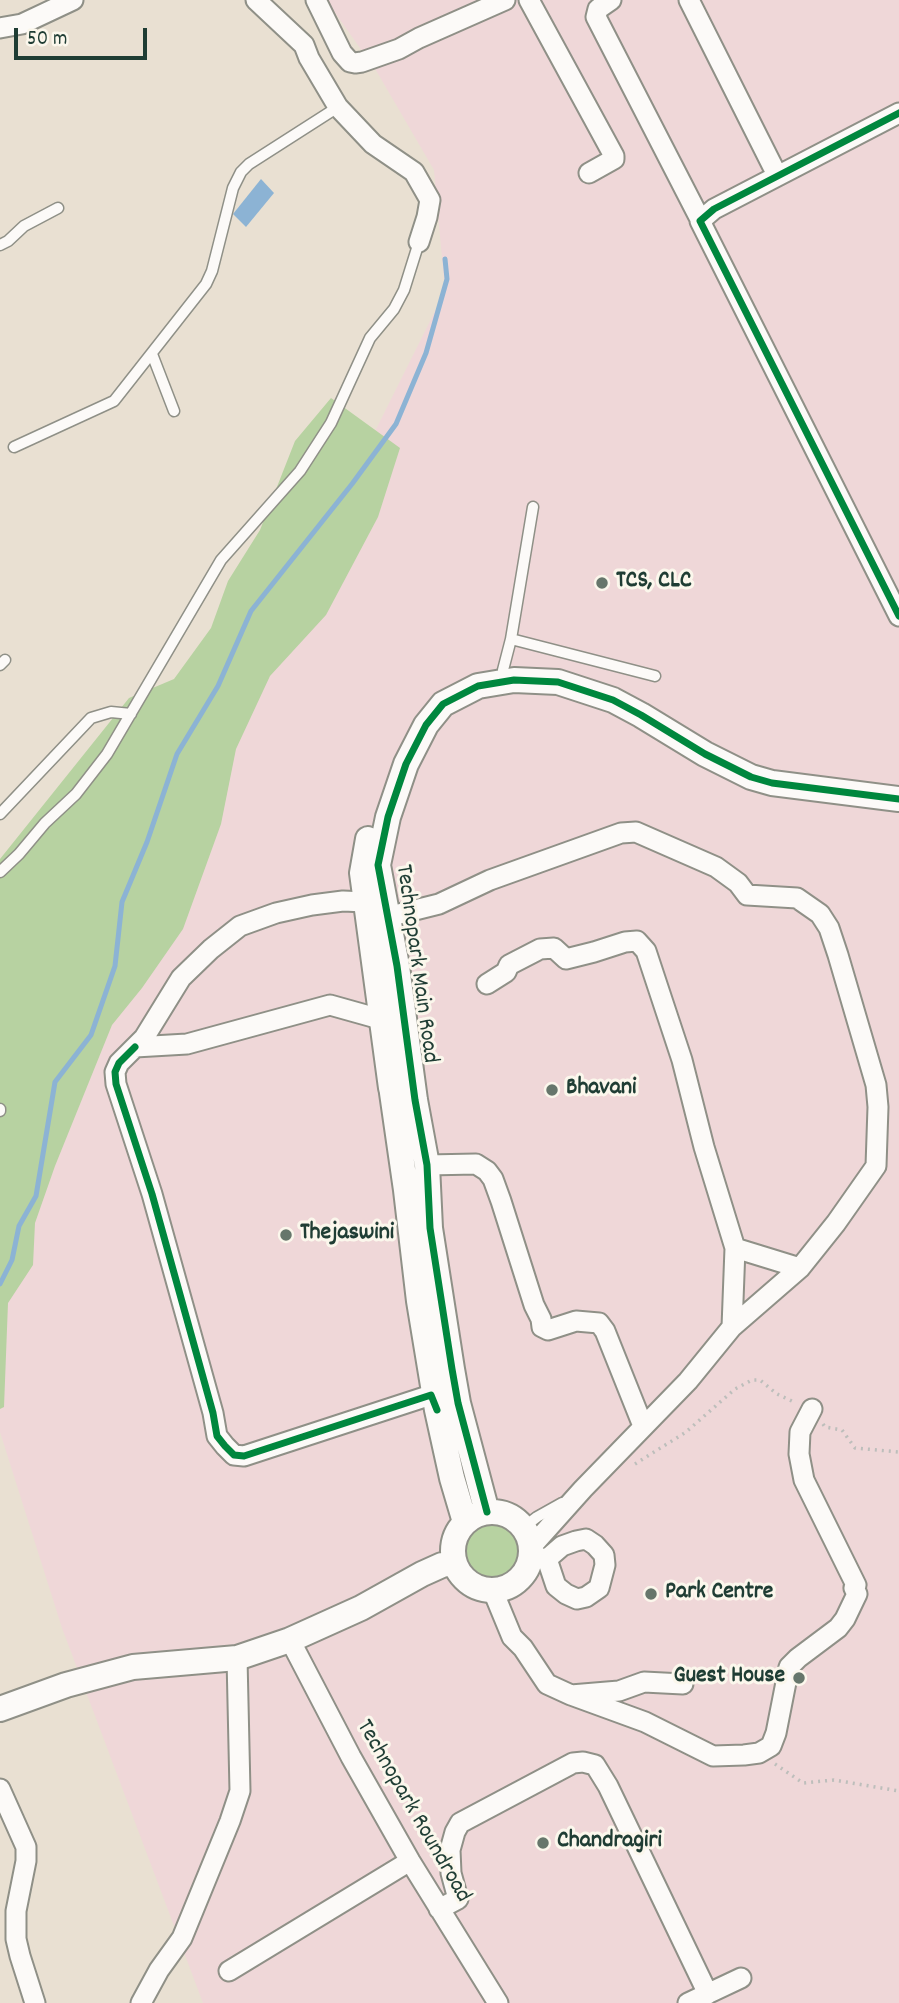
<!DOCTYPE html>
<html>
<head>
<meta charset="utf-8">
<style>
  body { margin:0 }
  #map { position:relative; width:899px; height:2003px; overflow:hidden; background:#e9e0d2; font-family:Dekko,sans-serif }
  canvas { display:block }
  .scale { position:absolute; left:14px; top:28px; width:133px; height:32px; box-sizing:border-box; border:4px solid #1f3d34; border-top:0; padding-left:9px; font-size:21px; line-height:24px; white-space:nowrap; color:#1f3d34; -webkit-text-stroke:5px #fbf7ec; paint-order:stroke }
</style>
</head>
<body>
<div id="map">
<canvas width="899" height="2003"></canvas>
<div class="scale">50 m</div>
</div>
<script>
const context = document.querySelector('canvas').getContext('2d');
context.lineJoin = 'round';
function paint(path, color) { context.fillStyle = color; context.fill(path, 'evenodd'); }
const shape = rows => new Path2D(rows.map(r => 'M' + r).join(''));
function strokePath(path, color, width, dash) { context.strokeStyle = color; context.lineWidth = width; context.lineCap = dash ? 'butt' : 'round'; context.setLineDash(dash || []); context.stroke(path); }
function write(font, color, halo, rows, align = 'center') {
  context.font = font + ' Dekko,sans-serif'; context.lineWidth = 6; context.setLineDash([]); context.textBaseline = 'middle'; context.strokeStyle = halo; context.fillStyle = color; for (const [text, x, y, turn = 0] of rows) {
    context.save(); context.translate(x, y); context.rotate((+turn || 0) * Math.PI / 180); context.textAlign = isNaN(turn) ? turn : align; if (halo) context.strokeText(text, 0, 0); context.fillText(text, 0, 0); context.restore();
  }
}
paint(shape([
  [326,0,899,0,899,2003,203,2003,62,1628,0,1432,0,1239,187,808,445,291,434,170,377,72]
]), '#efd7d8');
paint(shape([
  [331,398,400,448,378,517,326,615,270,676,236,749,221,824,183,929,142,988,112,1025,55,1166,35,1223,33,1265,8,1303,4,1407,0,1409,0,859,129,698,174,679,211,628,228,581,260,530,295,441],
  '461 1550a31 31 0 1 1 62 0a31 31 0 1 1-62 0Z'
]), '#b7d2a1');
paint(shape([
  [261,179,274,193,246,227,233,214]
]), '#8cb3d4');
strokePath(shape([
  [0,1284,12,1260,19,1226,36,1196,55,1082,91,1035,115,966,122,902,147,842,177,754,218,686,251,611,352,484,396,424,426,353,447,279,445,259]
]), '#8cb3d4', 5);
const service = shape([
  [0,245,8,241,24,226,58,208],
  [152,354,174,411],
  [14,447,114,401,206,284,212,271,233,188,241,172,249,164,338,107],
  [511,639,655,676],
  [0,665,5,660],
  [503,670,511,639,533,507],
  [0,814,91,718,111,712,131,714],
  [0,872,19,854,45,823,76,794,107,754,221,560,300,471,331,423,370,338,394,309,404,290,419,242],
  [0,1109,0,1111],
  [524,1527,537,1517,562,1503]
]);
const minor = shape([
  [256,0,304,45,309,58,338,107,373,144,414,172,430,200,427,217,419,242],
  [316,0,342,53,350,62,355,63,362,62,399,49,419,38,505,0],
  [529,0,614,156,614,159,589,173],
  [611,0,598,9,596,17,701,221],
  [689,0,777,175],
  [0,28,22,24,73,0],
  [899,113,714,209,700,221,899,616],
  [365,902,343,901,312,905,276,913,240,926,211,949,181,978,144,1038,135,1047,187,1044,330,1005,380,1019],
  [387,917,439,904,490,880,621,833,636,832,716,867,738,883,747,895,797,898,820,914,829,928,838,955,876,1085,878,1107,876,1166,836,1223,800,1268,732,1327,688,1381,583,1489,532,1546],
  [487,984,506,972,509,965,540,949,554,948,566,959,594,952,625,942,637,941,646,951,682,1060,704,1147,735,1248,732,1327],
  [135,1047,119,1063,115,1072,116,1084,152,1194,213,1413,217,1436,225,1446,234,1455,244,1456,431,1395,436,1410],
  [427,1165,476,1164,487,1171,493,1179,501,1201,534,1305,541,1319,542,1327,548,1330,576,1321,599,1323,605,1331,643,1426],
  [735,1248,800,1268],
  [532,1556,547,1559,556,1586,566,1594,577,1599,586,1597,599,1588,605,1565,604,1555,595,1545,586,1539,576,1541,562,1546,547,1559],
  [493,1591,512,1637,523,1648,547,1684,571,1695,619,1691,644,1682,683,1684],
  [290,1640,351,1757,410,1861,498,2003],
  [571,1695,645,1722,713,1756,744,1755,759,1753,771,1746,776,1733,789,1667,798,1658,838,1628,845,1619,857,1594,854,1588,856,1585,804,1480,799,1454,800,1432,812,1409],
  [0,1789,26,1847,26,1861,16,1911,16,1939,20,1956,35,2003],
  [439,1909,458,1899,451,1873,450,1850,455,1832,460,1823,573,1763,583,1762,595,1765,608,1786,708,1994],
  [229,1971,410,1861],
  [141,2003,159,1970,182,1938,230,1821,240,1791,237,1658],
  [688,2003,741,1978]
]);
const tertiary = shape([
  [368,839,362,873,391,1088],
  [389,1072,406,1190,419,1301,437,1410,452,1478,465,1522],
  '453 1551a39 39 0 1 1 78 0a39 39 0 1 1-78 0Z',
  [487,1512,458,1403,452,1369,430,1228,427,1165,415,1100,397,966,378,865,388,817,406,764,426,725,443,704,478,686,514,680,558,682,613,700,641,715,705,754,751,777,772,783,899,799],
  [0,1709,66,1685,133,1667,237,1658,290,1640,361,1608,422,1574,442,1565,454,1563]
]);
strokePath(service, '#8f9087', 13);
strokePath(minor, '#8f9087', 23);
strokePath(tertiary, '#8f9087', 28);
strokePath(shape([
  [823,1424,825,1427,842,1430,855,1448,899,1452],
  [635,1464,686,1432,735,1389,752,1380,760,1380,777,1394,796,1403],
  [775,1764,803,1783,834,1780,899,1791]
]), '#bdbebb', 3.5, [2, 5]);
strokePath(service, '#fcfaf8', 10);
strokePath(minor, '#fcfaf8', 19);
strokePath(tertiary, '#fcfaf8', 24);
strokePath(shape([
  [899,113,714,209,700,221,899,616],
  [135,1047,119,1063,115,1072,116,1084,152,1194,213,1413,217,1436,225,1446,234,1455,244,1456,431,1395,437,1410],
  [487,1512,458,1403,452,1369,430,1228,427,1165,415,1100,397,966,378,865,388,817,406,764,426,725,443,704,478,686,514,680,558,682,613,700,641,715,705,754,751,777,772,783,899,799]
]), '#00873e', 7);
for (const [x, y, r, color] of [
  [602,583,7,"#66766b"],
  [552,1090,7,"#66766b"],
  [286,1235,7,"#66766b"],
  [651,1594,7,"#66766b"],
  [799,1678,7,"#66766b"],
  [543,1843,7,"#66766b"]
]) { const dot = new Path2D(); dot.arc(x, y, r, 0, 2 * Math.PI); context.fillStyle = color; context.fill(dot); strokePath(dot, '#fbf7ec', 2.5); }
write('bold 24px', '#1f3d34', '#fbf7ec', [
  ["TCS, CLC",616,583],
  ["Bhavani",566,1090],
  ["Thejaswini",300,1235],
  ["Park Centre",665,1594],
  ["Guest House",785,1678,"right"],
  ["Chandragiri",557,1843]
], 'left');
write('24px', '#1f3d34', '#fbf7ec', [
  ["Technopark Main Road",415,964,82],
  ["Technopark Roundroad",412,1812,60]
]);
</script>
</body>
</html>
